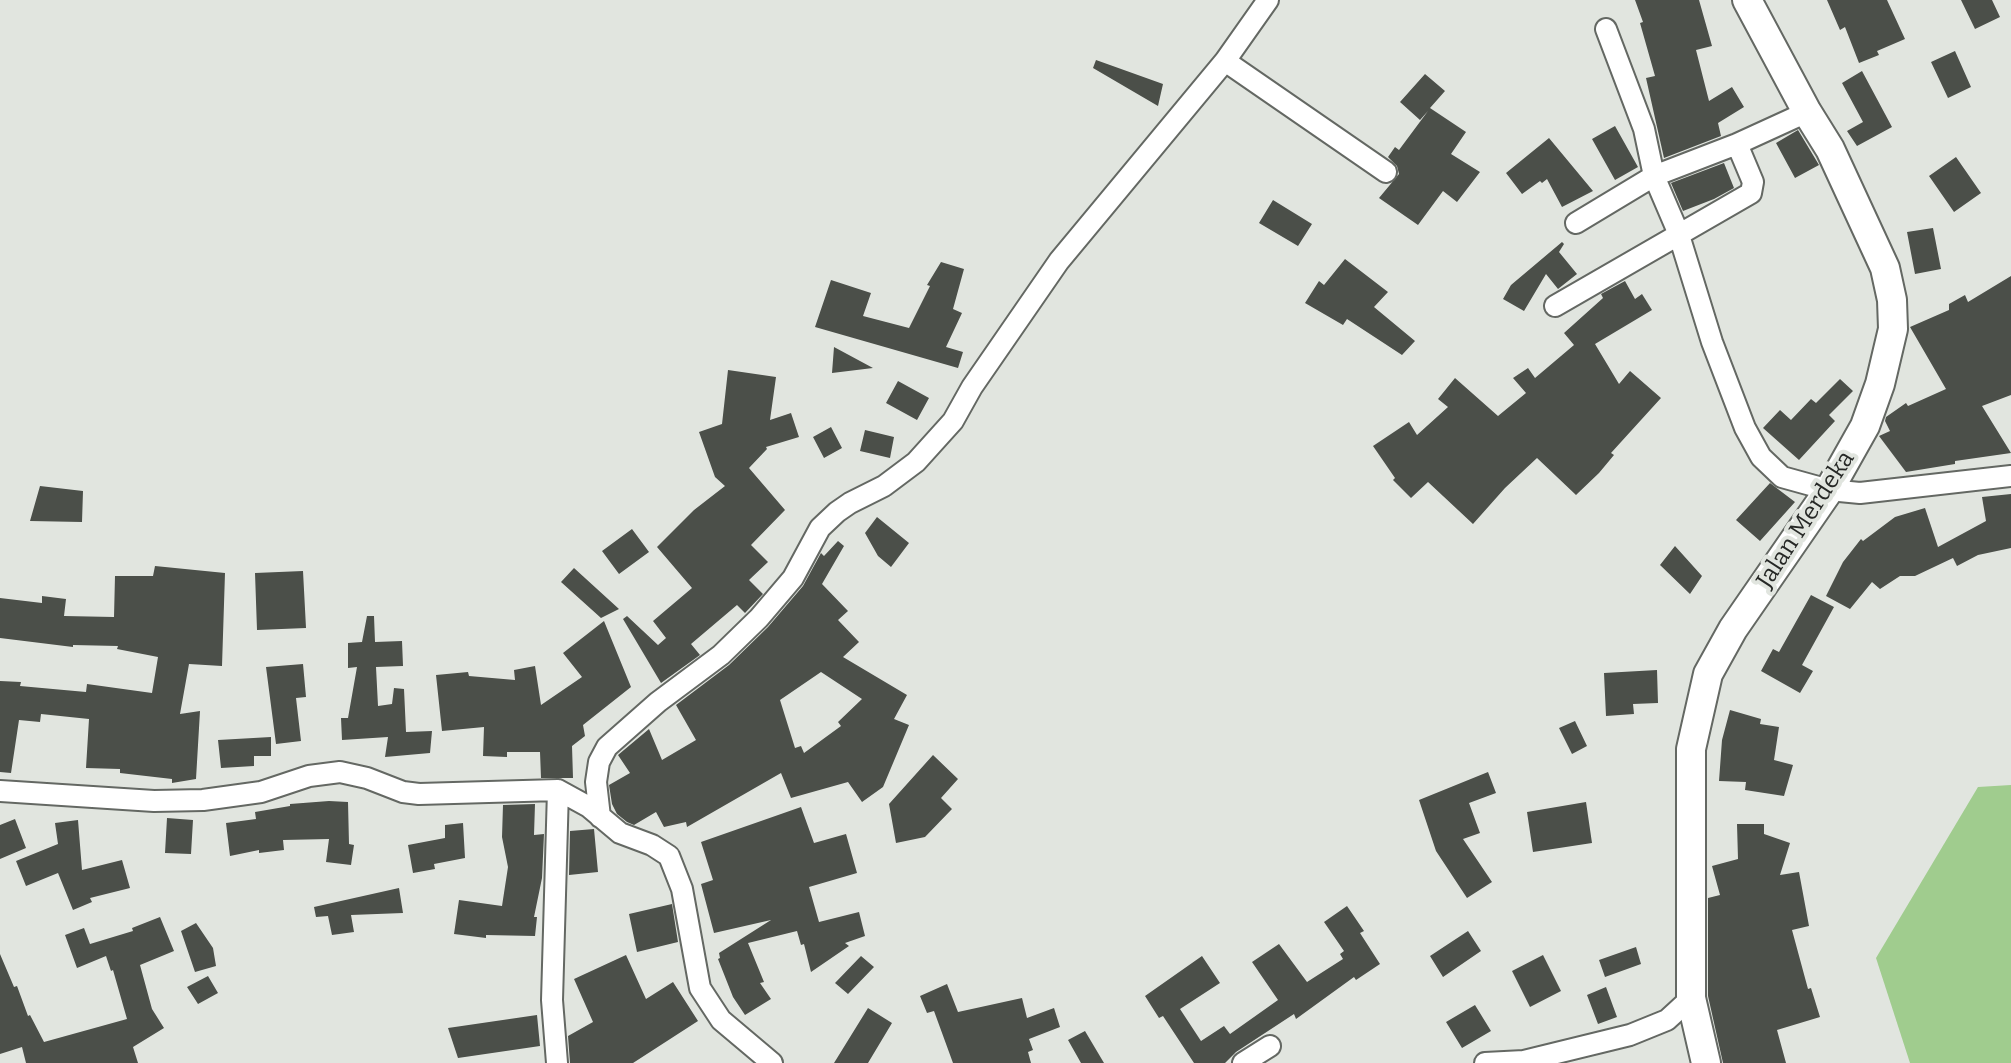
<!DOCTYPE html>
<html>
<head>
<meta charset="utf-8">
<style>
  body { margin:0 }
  canvas { display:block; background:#e1e5df }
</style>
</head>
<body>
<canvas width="2011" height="1063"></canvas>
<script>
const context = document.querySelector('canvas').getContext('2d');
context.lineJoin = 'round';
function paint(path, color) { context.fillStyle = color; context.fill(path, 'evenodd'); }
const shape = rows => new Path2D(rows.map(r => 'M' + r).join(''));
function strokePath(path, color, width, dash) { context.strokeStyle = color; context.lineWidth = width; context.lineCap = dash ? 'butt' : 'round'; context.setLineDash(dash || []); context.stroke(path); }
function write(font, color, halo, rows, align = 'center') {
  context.font = font + ' Bitter,serif'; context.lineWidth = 8; context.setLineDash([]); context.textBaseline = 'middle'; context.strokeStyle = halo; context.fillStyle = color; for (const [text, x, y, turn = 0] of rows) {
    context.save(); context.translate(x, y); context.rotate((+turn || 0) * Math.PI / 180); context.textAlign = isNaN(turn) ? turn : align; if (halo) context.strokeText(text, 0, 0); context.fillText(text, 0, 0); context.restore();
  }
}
paint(shape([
  [2011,785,2011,1063,1910,1063,1876,958,1978,787]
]), '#a0cc8e');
paint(shape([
  [1635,0,1699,0,1712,46,1696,50,1709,101,1732,87,1744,107,1718,123,1721,136,1664,158,1646,78,1655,76,1640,23,1643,22],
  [1827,0,1887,0,1905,39,1877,51,1879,55,1859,63,1845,27,1840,30],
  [1961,0,1992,0,2000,17,1975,29],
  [1955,51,1971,87,1948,98,1931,62],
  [1096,60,1163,84,1158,106,1093,68],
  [1862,71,1892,127,1857,146,1847,131,1863,122,1842,83],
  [1425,74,1445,91,1430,108,1466,132,1451,154,1480,172,1457,202,1443,191,1418,225,1379,198,1399,174,1397,166,1388,157,1395,147,1399,150,1428,111,1420,120,1400,102],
  [1615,126,1638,167,1615,180,1592,139],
  [1798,130,1819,165,1795,178,1776,143],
  [1549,138,1593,191,1562,207,1547,179,1542,183,1540,181,1522,194,1506,173],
  [1956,157,1981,193,1954,212,1929,176],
  [1724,163,1734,188,1714,199,1683,211,1671,183],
  [1273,200,1312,224,1298,246,1259,223],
  [1933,228,1941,269,1915,274,1907,232],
  [1562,242,1564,244,1559,252,1577,274,1558,289,1546,274,1524,311,1503,299,1511,285],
  [1345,259,1388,292,1374,307,1415,341,1402,355,1347,319,1343,325,1305,303,1319,281,1324,285],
  [941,262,964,269,953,309,962,313,946,347,963,352,958,368,815,327,831,280,871,293,863,316,909,328,930,286,927,285],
  [2011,276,2011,395,1982,406,2011,453,1955,461,1955,464,1906,472,1879,436,1890,431,1885,421,1886,417,1906,403,1908,406,1946,389,1910,327,1949,310,1949,304,1965,295,1968,302],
  [1625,281,1635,299,1642,294,1652,310,1595,344,1619,384,1630,371,1661,398,1611,453,1614,455,1599,473,1576,495,1537,458,1505,488,1473,524,1428,482,1411,498,1393,480,1395,478,1373,446,1409,422,1417,435,1448,407,1438,399,1455,378,1498,416,1526,393,1513,378,1528,368,1535,378,1574,345,1564,333,1603,298,1601,294],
  [834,347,873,368,832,373],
  [728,370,776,377,770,420,791,413,799,437,766,447,767,449,749,468,785,510,751,545,768,562,749,580,763,594,745,613,737,605,691,644,700,655,661,683,623,619,627,616,658,645,666,638,653,621,692,588,657,547,694,510,725,486,715,477,699,432,722,424],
  [1840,379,1853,391,1829,415,1835,421,1799,460,1763,428,1780,410,1791,420,1811,399,1816,403],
  [898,381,929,398,917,420,886,403],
  [831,427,842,448,824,458,813,437],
  [865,430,894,437,890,458,860,451],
  [1770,483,1795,502,1760,541,1736,520],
  [40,486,83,491,82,522,30,521],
  [2011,494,2011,548,1978,555,1957,566,1953,558,1915,576,1900,576,1880,589,1872,582,1850,609,1826,596,1843,562,1861,539,1863,541,1895,517,1925,508,1938,547,1986,521,1982,497],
  [877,517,909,543,891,567,878,556,865,533],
  [632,529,649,552,619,574,602,551],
  [838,541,844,546,822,584,848,611,838,620,859,642,843,657,907,695,894,719,909,725,883,787,862,802,848,782,791,798,781,773,687,827,686,822,664,827,656,812,634,825,627,822,617,814,612,804,609,785,630,773,618,755,649,729,662,760,696,740,676,705,729,665,768,627,803,586,821,553,824,556],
  [821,672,862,699,838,722,841,726,804,753,801,746,795,748,780,700],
  [1675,546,1702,576,1690,594,1660,565],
  [155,566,225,573,222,666,189,664,180,714,200,711,196,779,172,783,172,779,120,773,120,769,86,768,89,719,41,714,40,722,19,720,11,773,0,772,0,681,21,682,20,686,86,692,87,684,152,693,158,657,117,649,118,646,73,645,73,647,0,638,0,598,42,603,42,596,66,599,64,616,114,617,115,576,153,576],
  [574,568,619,609,601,618,561,582],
  [303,571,306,628,257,630,255,573],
  [1811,595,1834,607,1802,665,1813,671,1800,693,1761,671,1773,649,1779,652],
  [367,616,374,616,375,642,402,641,403,666,376,667,378,706,392,704,394,688,404,689,406,732,432,731,430,753,385,757,388,737,342,740,341,718,348,718,357,667,348,668,348,643,362,642],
  [604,621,631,687,583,725,585,736,572,746,573,778,541,778,540,752,507,752,507,757,483,756,484,727,442,731,436,675,468,672,469,676,515,680,514,670,535,666,541,705,582,677,563,653],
  [303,664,306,697,296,698,301,741,276,744,266,667],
  [1657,670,1658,703,1633,704,1634,714,1606,716,1604,673],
  [1730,710,1761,719,1760,724,1779,727,1774,760,1793,765,1784,796,1745,790,1746,782,1719,781,1722,740],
  [1575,721,1587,746,1572,754,1559,728],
  [271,737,271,756,254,756,254,766,221,768,218,740],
  [933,755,958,779,941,798,952,809,925,837,896,843,889,804],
  [1488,772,1496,793,1469,803,1480,833,1463,839,1492,882,1467,898,1436,851,1419,800],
  [329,801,348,802,349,844,354,845,351,865,326,862,329,839,283,840,284,850,259,853,259,850,230,856,226,823,256,819,255,812,290,806,290,804],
  [1586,802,1592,843,1533,852,1527,812],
  [535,804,534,835,544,834,542,878,534,917,537,917,535,936,486,935,486,938,454,934,459,900,502,906,508,867,502,837,503,805],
  [801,807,814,843,846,834,857,873,809,887,819,922,859,912,865,936,845,943,849,946,811,972,804,944,801,945,797,931,748,943,764,982,760,983,771,999,745,1015,733,997,718,959,720,958,719,953,771,920,714,933,701,884,713,880,701,842],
  [167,818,193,820,191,854,165,853],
  [15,819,26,848,0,859,0,825],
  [78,820,82,870,122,860,130,888,90,898,92,902,73,910,58,873,26,886,16,861,58,844,55,823],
  [463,823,465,858,434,864,435,869,413,873,408,845,445,838,445,825],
  [1737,824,1764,824,1764,834,1790,843,1780,875,1799,872,1809,926,1792,930,1808,989,1811,988,1820,1017,1777,1030,1786,1063,1723,1063,1708,996,1708,898,1720,895,1712,866,1738,859],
  [594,829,598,872,569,875,570,831],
  [399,888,403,913,351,915,354,932,332,935,328,916,316,917,314,907],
  [672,904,678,942,637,952,629,914],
  [1347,906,1364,931,1360,933,1380,964,1356,980,1354,977,1296,1019,1294,1014,1236,1052,1225,1063,1194,1063,1163,1016,1159,1018,1145,996,1202,956,1220,983,1180,1009,1201,1041,1224,1026,1230,1034,1278,1000,1252,962,1279,944,1307,982,1343,959,1340,954,1344,951,1324,922],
  [160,917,174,951,140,965,152,1009,164,1028,133,1047,138,1063,26,1063,22,1047,0,1054,0,954,14,987,17,986,28,1016,30,1015,44,1042,127,1019,113,970,111,971,106,956,77,968,65,935,84,928,90,944,133,931,132,928],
  [196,923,213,948,216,966,195,972,181,931],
  [1468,931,1481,951,1443,977,1430,956],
  [1636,947,1641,964,1605,977,1599,960],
  [626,955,646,999,673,982,698,1021,633,1063,570,1063,568,1036,593,1022,574,979],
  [1543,955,1561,991,1530,1007,1512,971],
  [861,956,874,967,848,994,835,983],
  [208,976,218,993,198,1004,187,987],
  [947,984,958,1012,1022,998,1027,1018,1054,1008,1060,1027,1029,1039,1033,1050,1028,1052,1031,1063,953,1063,934,1011,927,1013,920,996],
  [1606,987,1617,1017,1598,1024,1587,995],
  [1475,1005,1491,1031,1462,1048,1446,1022],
  [868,1008,892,1023,868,1063,834,1063],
  [537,1015,540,1046,458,1058,448,1028],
  [1085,1031,1104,1063,1081,1063,1068,1040]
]), '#4b4f49');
const street = shape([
  [1606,29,1644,129,1654,176,1678,232,1712,342,1745,428,1761,457,1782,477,1829,490,1860,493,2011,476],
  [1225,61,1386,172],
  [1576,223,1654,176,1737,144,1807,112],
  [1555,306,1751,193,1753,182,1737,144],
  [0,791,154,801,203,800,261,792,309,776,340,772,367,778,403,792,419,794,558,790,589,807,620,833,652,845,669,856,682,889,700,988,721,1020,772,1063],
  [600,817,596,782,599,762,607,747,658,702,721,655,759,618,793,578,820,528,837,512,850,503,884,486,916,462,953,421,972,387,1059,261,1225,61,1268,0],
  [557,1063,552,1000,558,790],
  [1243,1063,1270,1046],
  [1485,1063,1524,1061,1630,1035,1667,1020,1691,998]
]);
const secondary = shape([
  [1706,1063,1691,998,1691,749,1708,674,1733,629,1829,490,1865,426,1880,384,1893,329,1892,300,1885,268,1830,149,1807,112,1747,0]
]);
strokePath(street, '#646863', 24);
strokePath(secondary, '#646863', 32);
strokePath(street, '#fff', 20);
strokePath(secondary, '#fff', 28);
write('24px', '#262826', '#e1e5df', [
  ["Jalan Merdeka",1806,520,-57]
]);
</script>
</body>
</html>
